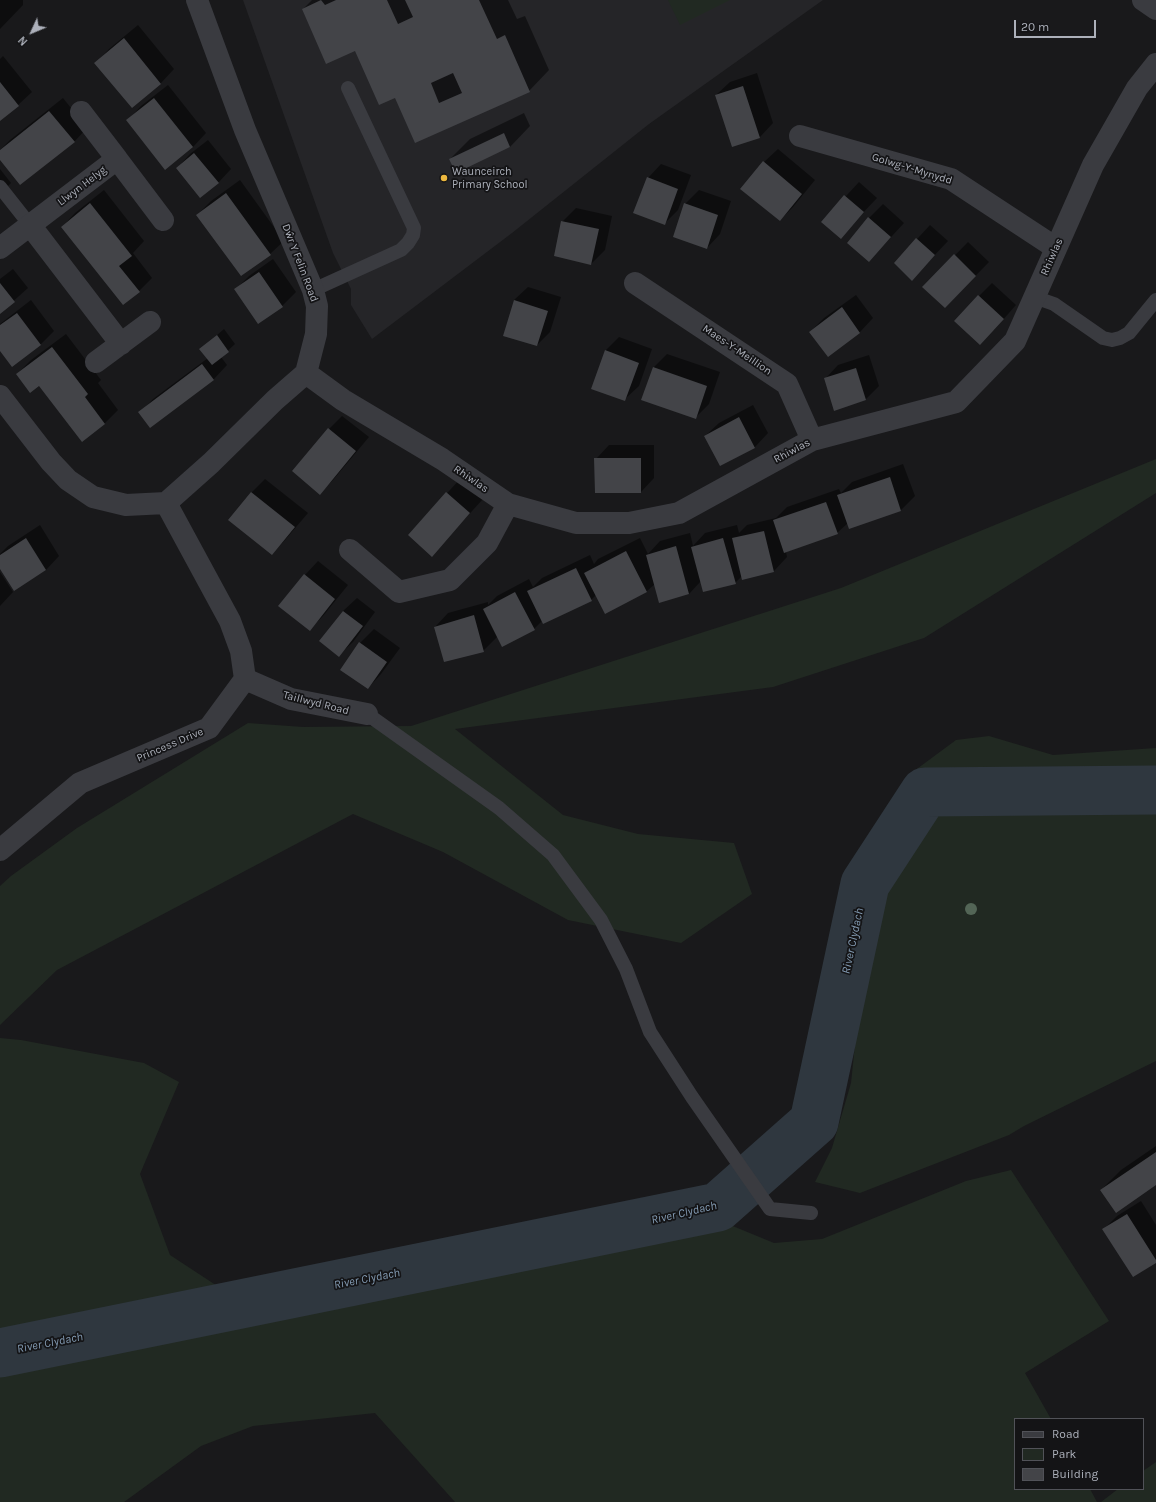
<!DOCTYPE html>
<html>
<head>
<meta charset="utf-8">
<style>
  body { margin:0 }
  #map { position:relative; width:1156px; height:1502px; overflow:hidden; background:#19191b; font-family:Karla,sans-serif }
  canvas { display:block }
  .legend { position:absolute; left:1014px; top:1418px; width:130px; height:72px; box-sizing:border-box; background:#141416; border:1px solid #515258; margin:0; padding:5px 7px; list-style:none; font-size:12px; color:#acb0ba }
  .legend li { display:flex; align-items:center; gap:8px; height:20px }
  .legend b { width:20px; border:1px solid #515258 }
  .north { position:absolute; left:12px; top:12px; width:40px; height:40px; -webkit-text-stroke:3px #141416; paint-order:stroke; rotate:226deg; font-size:11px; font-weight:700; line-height:16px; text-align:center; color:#acb0ba }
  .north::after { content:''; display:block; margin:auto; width:14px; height:18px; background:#acb0ba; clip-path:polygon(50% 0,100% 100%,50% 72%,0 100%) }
  .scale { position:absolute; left:1014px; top:20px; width:82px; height:18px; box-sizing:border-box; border:2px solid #acb0ba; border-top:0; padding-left:5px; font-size:12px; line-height:14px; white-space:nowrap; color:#acb0ba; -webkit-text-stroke:3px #141416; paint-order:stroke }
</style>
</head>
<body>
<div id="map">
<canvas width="1156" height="1502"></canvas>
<ul class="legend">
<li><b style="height:5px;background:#3a3b40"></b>Road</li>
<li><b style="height:11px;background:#212922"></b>Park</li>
<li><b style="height:11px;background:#434448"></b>Building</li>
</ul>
<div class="north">N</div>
<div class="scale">20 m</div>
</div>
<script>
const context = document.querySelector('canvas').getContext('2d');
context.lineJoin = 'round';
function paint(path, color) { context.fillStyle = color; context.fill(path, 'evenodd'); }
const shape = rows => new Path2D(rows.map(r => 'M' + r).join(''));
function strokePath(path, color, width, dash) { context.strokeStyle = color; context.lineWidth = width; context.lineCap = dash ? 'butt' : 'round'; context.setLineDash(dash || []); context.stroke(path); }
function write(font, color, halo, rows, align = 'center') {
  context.font = font + ' Karla,sans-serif'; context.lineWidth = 3.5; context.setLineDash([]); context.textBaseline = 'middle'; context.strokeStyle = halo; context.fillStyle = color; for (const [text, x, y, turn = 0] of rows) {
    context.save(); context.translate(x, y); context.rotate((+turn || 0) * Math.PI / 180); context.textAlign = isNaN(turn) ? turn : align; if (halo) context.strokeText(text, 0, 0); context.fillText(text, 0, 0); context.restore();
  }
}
paint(shape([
  [243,0,823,0,649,124,512,233,372,339,351,305,351,289,333,253]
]), '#252528');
paint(shape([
  [668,0,730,0,680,25],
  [1156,459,1156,493,924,638,773,687,455,729,563,815,638,834,734,843,752,894,681,943,568,920,443,852,353,814,57,970,0,1025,0,886,11,876,77,828,248,723,303,727,411,726,841,588],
  [989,736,1053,755,1156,748,1156,1061,1024,1126,1009,1135,860,1193,815,1182,832,1148,851,1083,858,1016,871,952,879,829,910,774,956,740],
  [0,1038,21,1040,144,1063,179,1082,140,1174,170,1255,266,1318,723,1222,774,1243,822,1239,966,1181,1011,1170,1109,1321,1025,1373,1051,1419,1015,1419,1015,1489,1090,1489,1097,1502,455,1502,375,1413,253,1426,201,1446,124,1502,0,1502],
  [1156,1462,1156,1502,1101,1502,1118,1489,1143,1489,1143,1471]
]), '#212922');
paint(shape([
  [0,0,23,0,23,5,0,29],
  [312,0,508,0,517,19,525,16,549,70,529,91,415,141,395,96,356,50,303,9],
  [138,25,174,69,161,83,132,106,96,63,109,49],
  [3,56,32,92,18,105,0,120,0,59],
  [757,73,773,123,760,137,716,95,730,82],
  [168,85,206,133,193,147,128,120,141,106],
  [63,98,87,128,74,142,0,158,0,150,10,140],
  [524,113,530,126,510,147,450,159,470,139],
  [208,140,231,169,218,183,177,168,190,154],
  [778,149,815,180,793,207,780,220,764,162],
  [661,164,691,175,678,210,664,224,648,178],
  [0,169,11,183,0,194],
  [240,180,284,241,270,254,242,275,197,215,211,201],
  [859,182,877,198,840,237,822,222],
  [104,190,144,241,133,253,152,278,139,291,62,227,75,213],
  [699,190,731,201,720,234,707,248,685,204],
  [883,204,904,223,869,261,869,218],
  [576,208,612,216,605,250,591,264,562,222],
  [930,225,948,241,912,279,895,263],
  [968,242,989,262,945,307,924,287],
  [273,259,296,292,282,306,259,323,235,290,249,276],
  [13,269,28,288,0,313,0,279],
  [992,283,1016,305,994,330,979,296],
  [528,287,561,297,550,332,537,345,514,300],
  [856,295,873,318,860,332,828,356,810,332,824,318],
  [31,300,54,331,41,344,0,349,0,324],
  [224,329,235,344,221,357,227,365,214,379,150,426,140,413,153,399,208,358,201,349],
  [66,334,101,380,98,383,118,410,105,423,82,441,39,385,17,374,31,360],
  [619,337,652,349,639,386,625,399,605,351],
  [667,354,720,372,709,404,696,417,653,368],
  [869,355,879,386,866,399,835,410,825,379,838,365],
  [753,405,768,433,755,447,721,465,705,436,719,423],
  [342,416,369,437,333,480,320,493,329,429],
  [609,445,654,445,654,478,641,492,596,459],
  [903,464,915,496,901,510,849,527,848,523,837,533,786,552,787,557,774,571,743,578,742,576,735,583,701,581,689,594,655,584,647,591,605,613,596,595,591,600,542,621,534,629,498,636,483,651,435,627,448,613,488,602,488,605,497,596,529,579,533,587,542,578,590,555,594,564,598,559,640,538,648,554,660,541,690,533,693,546,705,533,737,525,739,533,747,525,776,518,787,507,839,489,841,493,852,482],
  [265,479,308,513,285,540,272,554,230,520,252,492],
  [460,479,483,499,432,555,409,535],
  [40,525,59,556,46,570,14,590,0,567,0,554,8,546],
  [318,561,348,585,323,616,310,629,305,575],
  [0,572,13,592,0,606],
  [357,598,375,612,353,642,339,655,343,611],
  [374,629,400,648,381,674,368,688,342,670,360,643],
  [1156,1146,1156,1184,1101,1190,1121,1170],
  [1141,1201,1156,1225,1156,1261,1104,1229,1117,1216]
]), '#0007');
strokePath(shape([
  [0,1353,718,1207,814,1122,865,884,925,792,1156,790]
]), '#2f373f', 49);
paint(shape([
  [321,0,325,5,336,0,387,0,398,24,413,17,405,0,479,0,497,39,505,35,530,92,415,143,395,98,379,105,355,51,326,64,302,9],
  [453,73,462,93,439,103,431,83],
  [124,38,161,84,132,108,94,63],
  [0,82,19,106,0,121],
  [743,86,760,138,732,147,715,95],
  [154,98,193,147,165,170,126,120],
  [49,111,75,142,20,185,0,160,0,150],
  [504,133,510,147,456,173,449,159],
  [194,153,219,183,200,198,176,168],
  [763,161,802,194,780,221,740,189],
  [647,177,678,189,665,225,633,213],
  [226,193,271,255,241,276,196,215],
  [844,195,864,212,841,239,821,222],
  [90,203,132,256,119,266,140,292,123,305,61,227],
  [684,203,718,215,707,249,673,237],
  [868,217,891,237,869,262,847,243],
  [561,221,599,229,591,265,554,256],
  [916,238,935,255,912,281,894,263],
  [954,254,976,276,945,308,922,287],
  [259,272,283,307,258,324,234,289],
  [0,283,15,302,0,314],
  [978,295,1004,319,980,345,954,321],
  [514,300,548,311,537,346,503,336],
  [842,307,860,333,828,357,809,332],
  [17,313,41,345,12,367,0,351,0,325],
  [217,335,229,352,212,365,199,349],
  [52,347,88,394,85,397,105,424,82,442,39,386,30,393,16,374],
  [605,350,639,363,625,401,591,389],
  [202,364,214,380,150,428,138,412],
  [653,367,707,386,696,419,641,400],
  [856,368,866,400,834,411,824,378],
  [739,417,755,448,720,466,704,436],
  [328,428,356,451,320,495,292,471],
  [594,458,641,458,641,493,595,493],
  [890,477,901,511,849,529,837,495],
  [251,492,295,527,272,555,228,520],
  [446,492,470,513,432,557,408,535],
  [826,502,838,534,784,553,773,520],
  [764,531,774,572,742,580,732,538],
  [26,538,46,570,14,591,0,569,0,555],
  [723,538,736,584,703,592,691,547],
  [676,546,689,594,659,603,646,555],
  [626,551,647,592,605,614,584,573],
  [576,568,592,601,543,624,527,591],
  [304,574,335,599,310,631,278,606],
  [515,592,535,630,502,647,483,609],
  [343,611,363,626,339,657,319,641],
  [474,615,484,652,444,662,434,627],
  [359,642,387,662,368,689,340,670],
  [1156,1152,1156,1185,1116,1213,1100,1190],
  [1127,1214,1156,1260,1156,1263,1133,1277,1102,1229]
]), '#434448');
strokePath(shape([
  [0,187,30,225],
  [313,290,401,250,408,243,413,235,414,228,348,88],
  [1034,297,1054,304,1103,338,1112,340,1120,338,1129,333,1156,300],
  [367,714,499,808,553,855,601,920,626,969,650,1032,692,1097,770,1209,811,1213]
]), '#3a3b40', 14);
strokePath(shape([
  [1143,0,1156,9],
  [800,136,951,179,1056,248],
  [117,159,163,220],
  [30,225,121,344],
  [0,248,117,159,81,112],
  [635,283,787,384,812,440],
  [96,362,150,322],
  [306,373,343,400,442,459,508,504,576,523,629,523,679,513,812,440,956,402,1015,341,1093,165,1137,88,1156,64],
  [0,396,51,462,68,480,93,497,126,505,166,503],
  [166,503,211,463,275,400,306,373,316,334,317,306,313,290,245,130,197,0],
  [350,550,399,592,450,580,487,543,508,504],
  [245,679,291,699,367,714],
  [0,850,80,783,209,728,245,679,241,651,230,621,166,503]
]), '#3a3b40', 22);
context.fillStyle = '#536556';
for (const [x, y] of [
  [971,909]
]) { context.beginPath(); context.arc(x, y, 6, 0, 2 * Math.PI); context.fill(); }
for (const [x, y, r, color] of [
  [444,178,4,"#edb83f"]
]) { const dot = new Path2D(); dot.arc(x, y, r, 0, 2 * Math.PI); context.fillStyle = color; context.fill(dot); strokePath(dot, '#141416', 1.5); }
write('11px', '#acb0ba', '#141416', [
  ["Golwg-Y-Mynydd",912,169,17],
  ["Llwyn Helyg",82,186,-37],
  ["Rhiwlas",1052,257,-66],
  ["Dŵr Y Felin Road",300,263,69],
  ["Maes-Y-Meillion",737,350,34],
  ["Rhiwlas",792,451,-28],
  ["Rhiwlas",471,479,34],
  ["Taillwyd Road",316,703,14],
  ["Princess Drive",170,745,-23]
]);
write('11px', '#acb0ba', '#141416', [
  ["Waunceirch",452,172],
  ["Primary School",452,185]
], 'left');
write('italic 12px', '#849cb4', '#141416', [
  ["River Clydach",853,941,-78],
  ["River Clydach",684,1213,-13],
  ["River Clydach",367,1279,-11],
  ["River Clydach",50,1343,-11]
]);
</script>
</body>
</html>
